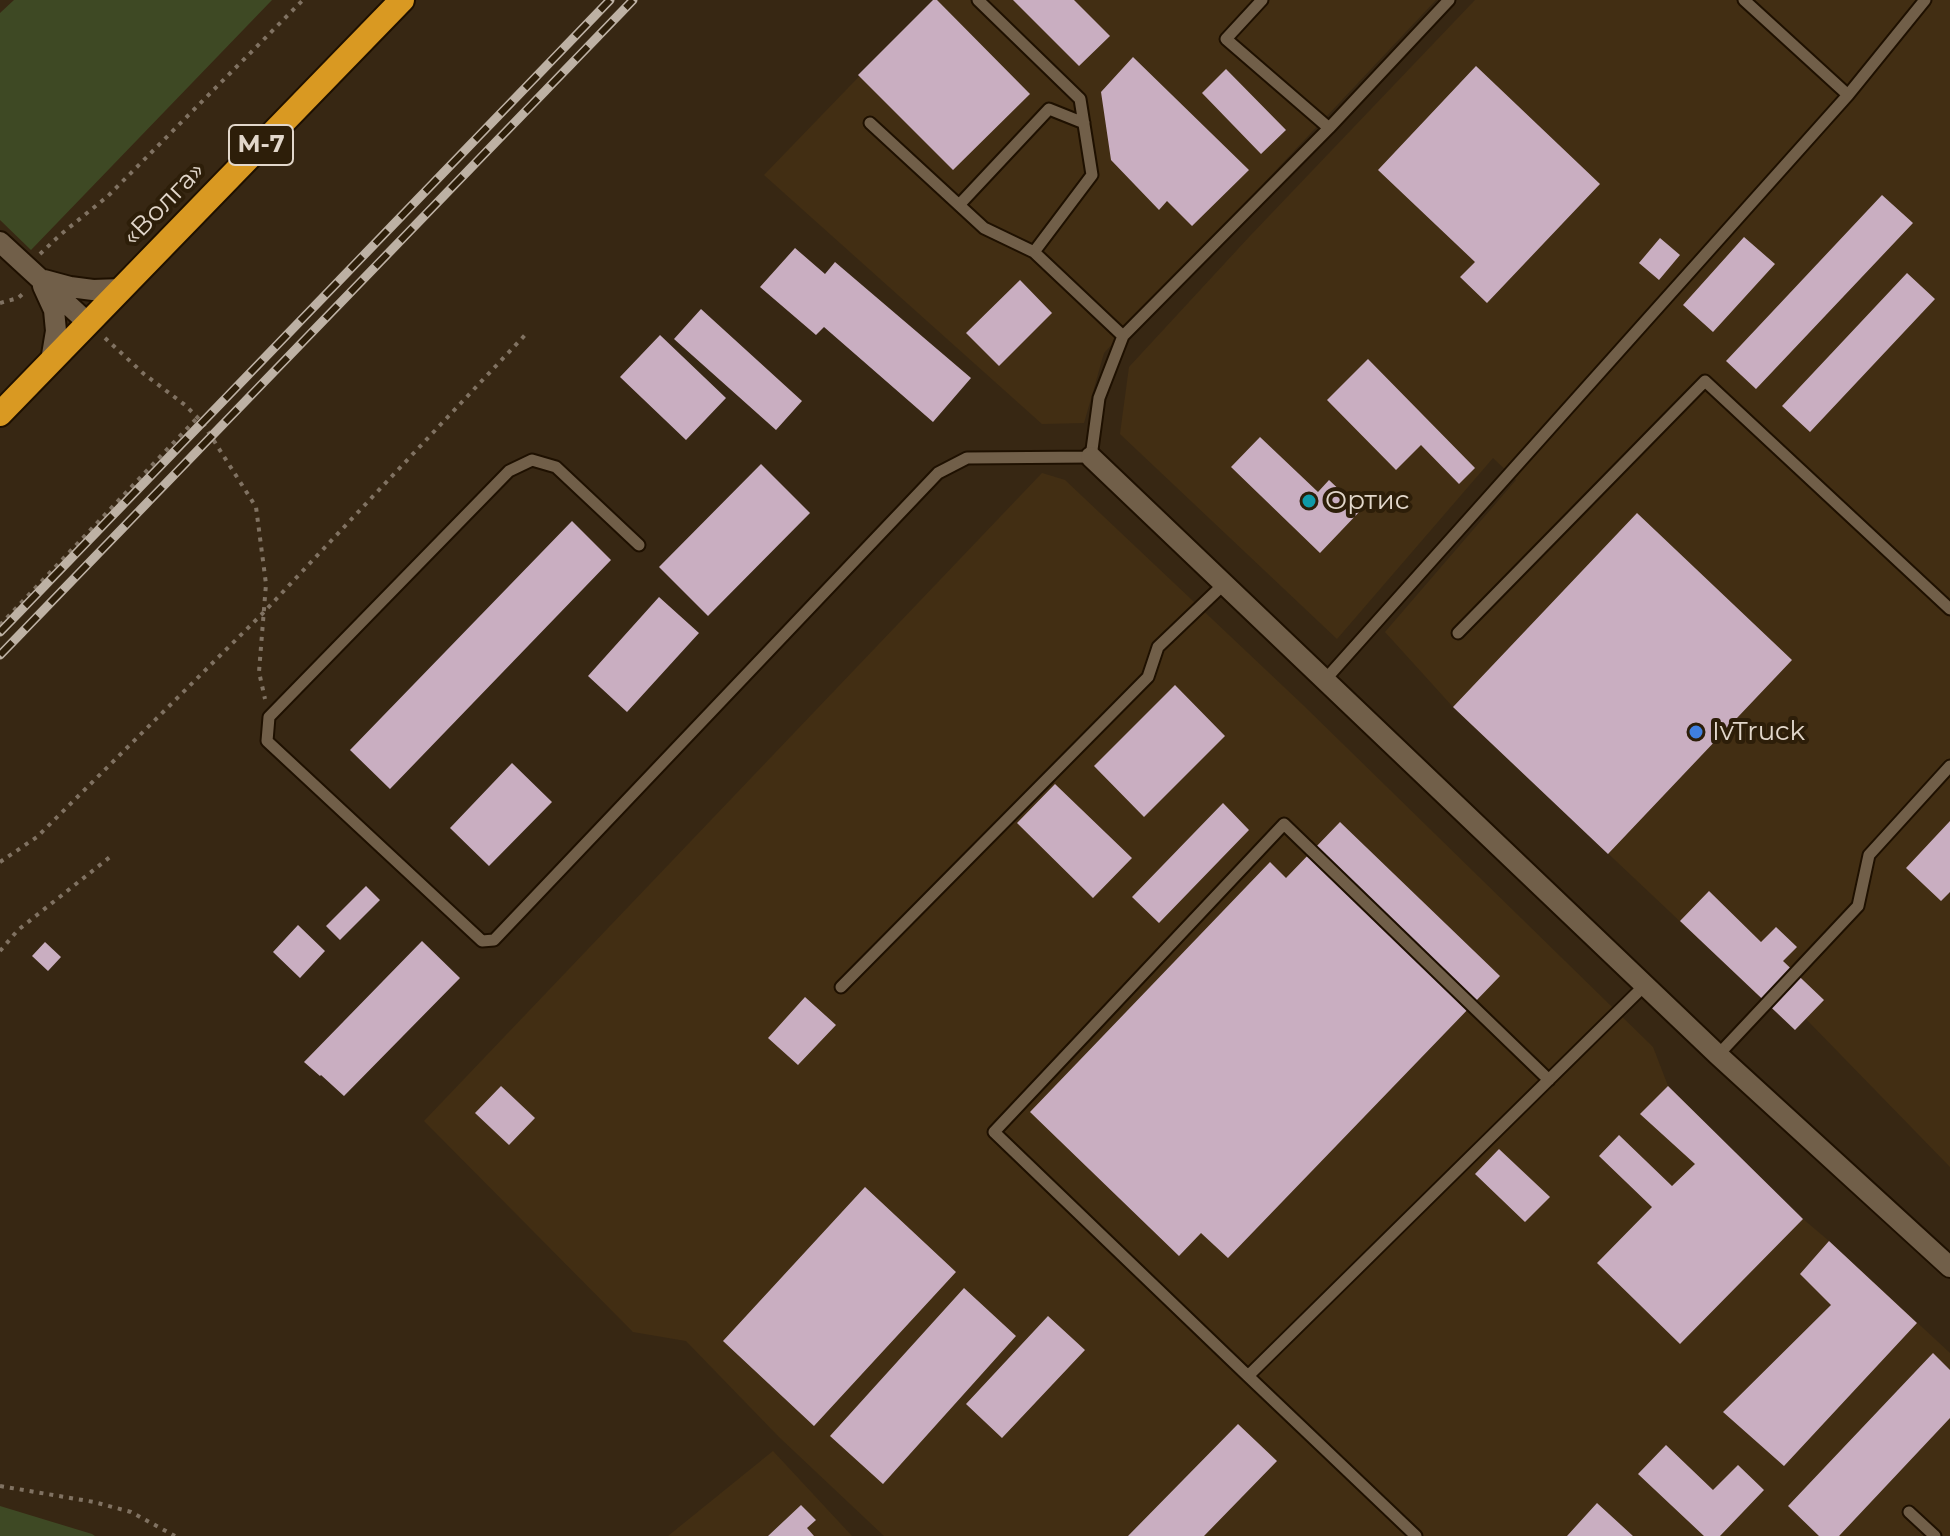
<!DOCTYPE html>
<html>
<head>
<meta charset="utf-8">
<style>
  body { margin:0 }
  canvas { display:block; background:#372713 }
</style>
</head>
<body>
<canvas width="1950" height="1536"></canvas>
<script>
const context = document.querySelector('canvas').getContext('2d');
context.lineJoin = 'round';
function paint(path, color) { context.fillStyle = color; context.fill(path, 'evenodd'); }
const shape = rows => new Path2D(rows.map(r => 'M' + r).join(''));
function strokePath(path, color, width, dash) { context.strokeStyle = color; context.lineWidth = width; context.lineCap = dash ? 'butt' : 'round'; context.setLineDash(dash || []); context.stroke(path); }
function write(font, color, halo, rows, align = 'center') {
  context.font = font + ' Montserrat,sans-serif'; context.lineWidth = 8; context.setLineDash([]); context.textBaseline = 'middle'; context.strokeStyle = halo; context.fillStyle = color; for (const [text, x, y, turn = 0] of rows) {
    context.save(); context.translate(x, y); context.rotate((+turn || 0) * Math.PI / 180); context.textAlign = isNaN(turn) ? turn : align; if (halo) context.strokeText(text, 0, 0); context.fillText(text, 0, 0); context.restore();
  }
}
paint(shape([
  [933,0,1436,0,1104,353,1084,423,1042,424,764,175],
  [1475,0,1950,0,1950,1167,1806,1019,1795,1030,1453,707,1385,632,1516,480,1493,458,1337,639,1120,434,1129,367,1250,236],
  [1042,473,1065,480,1303,705,1653,1047,1668,1086,1803,1219,1829,1241,1950,1353,1950,1536,884,1536,779,1437,686,1341,633,1332,424,1121],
  [773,1451,852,1536,668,1536]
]), '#422e13');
paint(shape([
  [14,0,272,0,31,250,0,220,0,13],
  [0,1506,92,1534,95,1536,0,1536]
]), '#3e4924');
paint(shape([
  [933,0,937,0,1030,94,953,170,858,75],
  [1013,0,1074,0,1110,36,1079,66],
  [1133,57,1249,170,1192,226,1167,201,1159,210,1111,160,1101,92],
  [1476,66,1600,184,1487,303,1460,277,1475,262,1378,170],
  [1226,69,1286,130,1261,154,1202,93],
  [1882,195,1913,223,1756,389,1726,361],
  [1744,237,1775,264,1713,332,1683,305],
  [1660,238,1680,255,1659,280,1639,263],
  [795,248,825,274,835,262,971,378,933,422,824,327,816,335,760,287],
  [1907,273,1935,299,1810,432,1782,406],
  [1020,280,1052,313,999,366,966,333],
  [701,309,802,401,776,430,674,339],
  [660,335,726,398,686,440,620,377],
  [1368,359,1475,468,1459,484,1421,445,1396,470,1327,400],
  [1260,437,1318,492,1329,480,1361,510,1320,553,1231,467],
  [761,464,810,513,708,616,659,567],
  [1637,513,1792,660,1608,854,1453,707],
  [572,521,611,560,390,789,350,750],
  [659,597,699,633,627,712,588,676],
  [1175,685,1225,736,1144,817,1094,766],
  [512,763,552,802,489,866,450,828],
  [1055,784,1132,858,1093,898,1017,823],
  [1223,803,1249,830,1159,923,1132,897],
  [1950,821,1950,892,1941,901,1906,868],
  [1340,822,1500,976,1228,1258,1201,1233,1179,1256,1030,1112,1270,862,1286,878],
  [366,886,380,900,340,940,326,926],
  [1709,891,1761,942,1776,927,1797,947,1783,961,1824,1000,1795,1030,1680,921],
  [298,925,325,951,300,978,273,952],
  [422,941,460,978,344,1096,321,1075,320,1076,304,1062],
  [45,942,61,957,48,971,32,956],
  [805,997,836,1025,798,1065,768,1038],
  [501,1086,535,1118,509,1145,475,1113],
  [1668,1086,1803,1219,1680,1344,1597,1263,1652,1207,1599,1156,1619,1135,1672,1186,1695,1164,1640,1114],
  [1499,1149,1550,1197,1525,1222,1475,1174],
  [865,1187,956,1272,814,1426,723,1341],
  [1829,1241,1917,1323,1784,1466,1723,1412,1831,1305,1800,1274],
  [964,1288,1016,1336,883,1484,830,1436],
  [1048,1316,1085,1350,1002,1438,966,1404],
  [1933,1353,1950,1370,1950,1418,1839,1536,1819,1536,1788,1506],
  [1238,1424,1277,1461,1204,1536,1128,1536],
  [1666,1445,1713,1490,1738,1465,1764,1490,1720,1536,1704,1536,1638,1474],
  [1597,1503,1633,1536,1567,1536],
  [801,1505,816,1520,807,1528,814,1536,768,1536]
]), '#c9aec1');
const lane = shape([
  [978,0,1080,99,1092,175,1034,252],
  [1262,0,1226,39,1329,128],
  [1744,0,1848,95],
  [870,123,984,228,1034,252,1123,336],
  [959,205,1049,109,1084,123],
  [639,545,556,467,532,460,509,471,269,717,267,741,482,941,494,940,938,473,967,458,1091,457,1099,398,1123,336,1329,128,1449,0],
  [1458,633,1705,381,1950,609],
  [1324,681,1848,95,1925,0],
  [841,987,1148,677,1158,647,1224,584],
  [1718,1055,1858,906,1869,855,1950,766],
  [1248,1376,994,1132,1284,824,1549,1080],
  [1909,1512,1935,1536],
  [1416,1536,1248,1376,1645,985]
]);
const street = shape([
  [0,242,88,323],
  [44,280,70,287,93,290,121,289],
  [43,286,54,310,56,331,51,361],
  [1091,457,1718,1055,1950,1267]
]);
const highway = shape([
  [0,414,402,0]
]);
strokePath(lane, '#1e1000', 15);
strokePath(street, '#1e1000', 24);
strokePath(highway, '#1e1000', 28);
strokePath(shape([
  [40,254,60,235,108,196,303,0],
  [0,303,18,298,26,291],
  [105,338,144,374,185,405,202,422,256,507,266,584,259,672,265,699],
  [0,625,197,418],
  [0,862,37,837,263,613,526,334],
  [0,951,18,930,110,857],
  [0,1486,94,1502,131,1512,175,1536]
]), '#807262', 4, [4, 6]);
strokePath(lane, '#715f49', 11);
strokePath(street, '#715f49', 20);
strokePath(highway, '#d99922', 24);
const rail = shape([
  [0,632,610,0],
  [0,655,633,0]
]);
strokePath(rail, '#bdb1a4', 9);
strokePath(rail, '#2d1e09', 6, [18]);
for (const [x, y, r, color] of [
  [1309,501,8,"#0f9aa8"],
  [1696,732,8,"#3f7fe0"]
]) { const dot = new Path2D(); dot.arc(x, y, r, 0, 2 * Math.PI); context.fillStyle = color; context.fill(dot); strokePath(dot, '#2d1e09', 3); }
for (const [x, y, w] of [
  [261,145,64]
]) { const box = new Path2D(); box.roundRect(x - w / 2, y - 20, w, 40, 6); context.fillStyle = '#2d1e09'; context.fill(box); strokePath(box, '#e2d7cb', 2); }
write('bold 24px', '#e2d7cb', null, [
  ["М-7",261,145]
]);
write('26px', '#e2d7cb', '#2d1e09', [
  ["«Волга»",164,204,-46]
]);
write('26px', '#e2d7cb', '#2d1e09', [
  ["Ортис",1325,501],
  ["IvTruck",1712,732]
], 'left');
</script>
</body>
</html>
